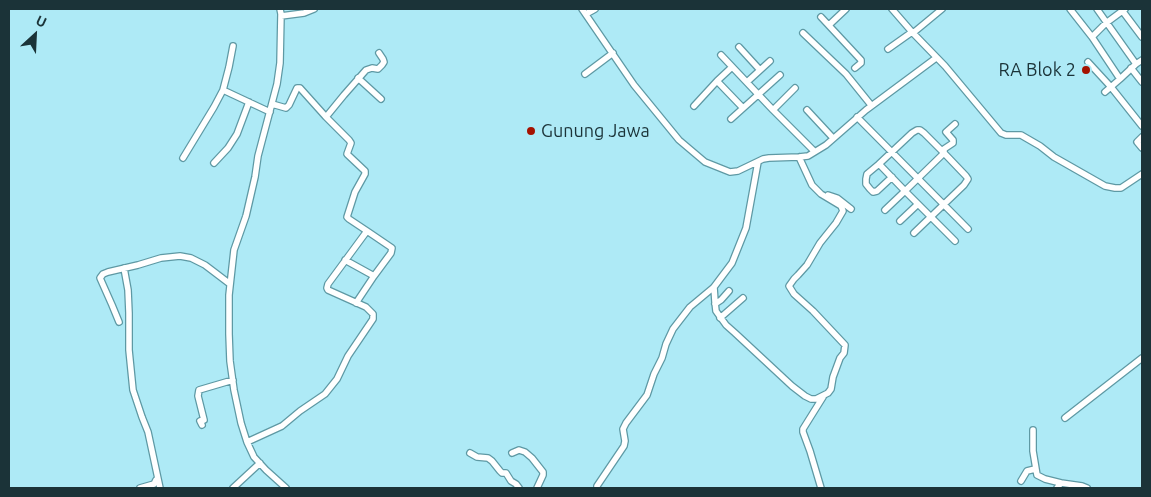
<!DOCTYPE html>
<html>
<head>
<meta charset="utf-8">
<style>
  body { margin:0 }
  #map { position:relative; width:1151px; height:497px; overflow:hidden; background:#aeeaf6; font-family:Ubuntu,sans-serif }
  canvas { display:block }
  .frame { position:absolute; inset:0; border:10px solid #1b3338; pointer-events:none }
  .north { position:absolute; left:10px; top:10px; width:50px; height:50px; -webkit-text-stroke:4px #aeeaf6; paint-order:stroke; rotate:25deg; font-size:14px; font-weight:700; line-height:20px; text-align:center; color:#1b3338 }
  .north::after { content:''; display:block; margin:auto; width:18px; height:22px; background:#1b3338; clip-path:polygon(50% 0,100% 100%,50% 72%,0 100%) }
</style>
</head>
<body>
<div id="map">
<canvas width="1151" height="497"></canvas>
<div class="frame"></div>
<div class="north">U</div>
</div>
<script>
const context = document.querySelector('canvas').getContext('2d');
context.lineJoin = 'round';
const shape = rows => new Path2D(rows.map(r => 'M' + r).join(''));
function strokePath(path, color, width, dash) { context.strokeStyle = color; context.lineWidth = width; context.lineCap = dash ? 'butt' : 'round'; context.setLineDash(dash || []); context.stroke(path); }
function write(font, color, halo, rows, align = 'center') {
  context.font = font + ' Ubuntu,sans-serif'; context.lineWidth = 5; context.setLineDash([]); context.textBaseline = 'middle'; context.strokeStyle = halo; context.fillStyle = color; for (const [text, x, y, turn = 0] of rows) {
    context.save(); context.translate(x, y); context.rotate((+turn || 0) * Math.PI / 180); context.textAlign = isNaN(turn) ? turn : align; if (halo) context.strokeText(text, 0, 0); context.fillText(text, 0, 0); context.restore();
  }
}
const minor = shape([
  [280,9,281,14,280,63,277,84,258,156,255,177,246,216,234,250,229,295,229,334,230,361,234,390,241,423,247,442,254,457,266,470,286,488],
  [582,9,634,85,679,140,705,162,730,172,738,171,763,159,769,158,799,157,808,156,826,145,866,110,936,58],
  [892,9,912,32,945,66,1001,133,1006,135,1021,135,1040,146,1054,157,1105,186,1115,188,1121,188,1142,174],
  [1070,9,1092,37,1120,79,1105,92],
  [1097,9,1136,64,1142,60],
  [1121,9,1142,37],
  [586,14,595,9],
  [281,16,304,13,314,9],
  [821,17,861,60,861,63,855,68],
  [829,25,846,9],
  [803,33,846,74,871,105],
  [913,33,942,9],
  [1092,37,1106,23,1125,9],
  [739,47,760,70],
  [888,49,912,32],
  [721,55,773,110,814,151],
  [1088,62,1111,87,1142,126],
  [732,67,717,81,743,108],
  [1131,68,1142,82],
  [585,74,613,53],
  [358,78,381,99],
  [1120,79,1136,64],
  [747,82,770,61],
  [223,90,270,112],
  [694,106,717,81],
  [773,110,795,88],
  [807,110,833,138],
  [326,117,344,95,366,70,372,68,378,69,382,65,384,62,383,59,379,53],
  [857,117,968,229],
  [731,119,780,75],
  [1142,137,1137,142,1142,148],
  [183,158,214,107,223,90,229,67,233,46],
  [214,163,228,148,237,134,249,102],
  [879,164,867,174,866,179,866,184,870,189,873,192,877,191,892,177],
  [828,195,837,198,851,209],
  [885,210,905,191,955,241],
  [900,221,918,204],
  [367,231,392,248,391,253,374,276],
  [914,233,964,185,968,179,966,176,944,153,924,133,920,130,917,130,912,133,879,164,905,191,944,153,944,149,953,143,953,140,946,132,955,124],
  [345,260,374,276,356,303],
  [124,268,128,290,129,313,129,350,133,390,142,417,148,432,160,488],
  [714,287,715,302,716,311,726,325,735,333,792,386,805,396,811,399,816,399,828,393,831,389,833,377,840,358,844,353,845,345,813,311,794,294,789,286,794,279,798,275,807,265,820,243,836,223,843,211,841,206,821,194,812,185,799,157],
  [715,304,721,300,729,291],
  [720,318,743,298],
  [119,322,112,305,100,278,103,274,108,272,138,265,161,258,180,256,191,258,205,265,230,284],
  [1065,418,1142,358],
  [202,425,200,421,204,420,198,396,199,390,233,380],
  [1033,430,1033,451,1037,475,1045,479,1061,483],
  [247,442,282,426,300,411,325,394,337,379,348,356,373,319,373,314,366,307,328,290,327,288,328,284,367,231,349,219,347,217,355,192,365,174,365,171,347,154,351,143,349,140,326,117,300,88,297,88,289,105,286,108,272,104],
  [470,453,477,457,488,458,492,461,500,471,502,473,506,473,511,481,516,484,519,488],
  [512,453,519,450,525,452,532,458,543,472,543,475,537,488],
  [1021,481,1027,471,1035,469],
  [140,488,154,484,156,480,158,479],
  [233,488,260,463],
  [597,488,597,486,624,446,625,441,623,429,626,423,647,395,654,374,662,358,666,344,673,329,690,307,714,287,732,263,746,228,758,162],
  [821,488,810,451,803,432,803,429,823,397],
  [1057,488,1061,483,1082,486,1087,488]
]);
strokePath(minor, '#5e99a4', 8);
strokePath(minor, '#fff', 5.5);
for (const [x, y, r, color] of [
  [1086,70,5,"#a51200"],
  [531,131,5,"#a51200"]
]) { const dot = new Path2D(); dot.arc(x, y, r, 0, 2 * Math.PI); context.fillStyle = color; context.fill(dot); strokePath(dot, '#aeeaf6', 2); }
write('18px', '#1b3338', '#aeeaf6', [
  ["RA Blok 2",1076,70],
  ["Gunung Jawa",541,131,"left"]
], 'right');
</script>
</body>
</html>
